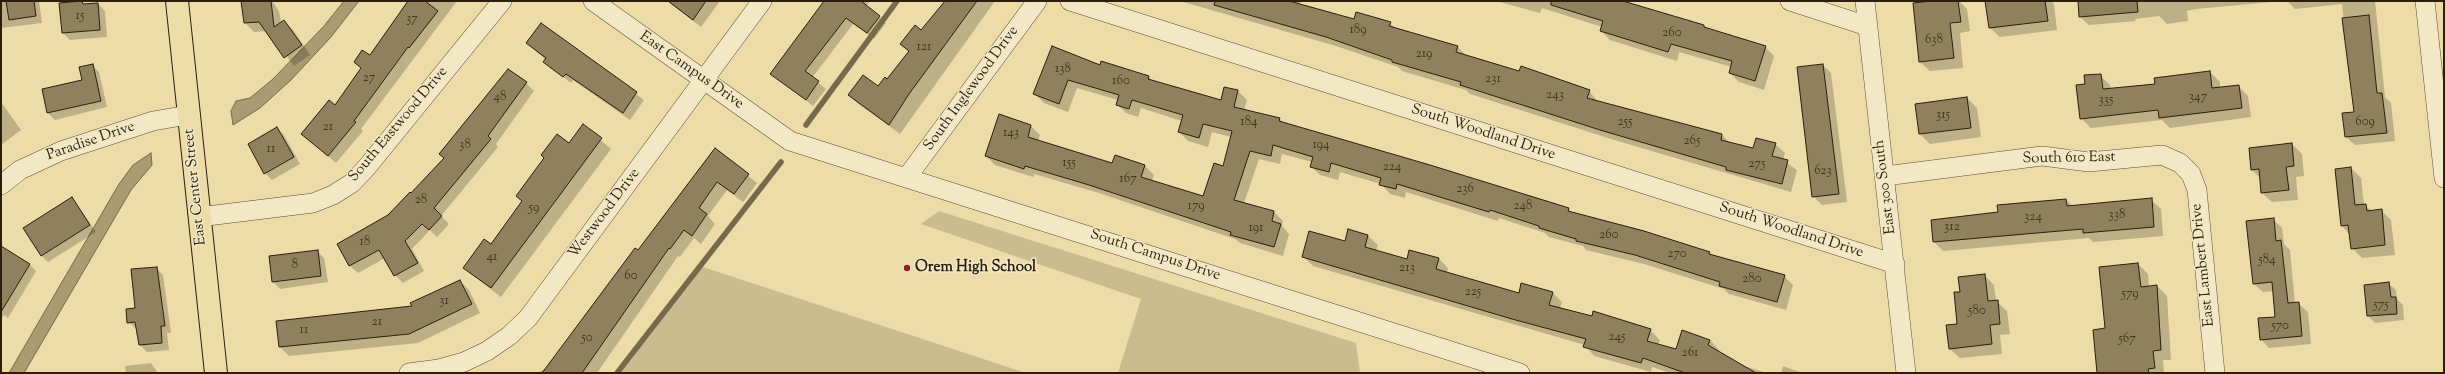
<!DOCTYPE html>
<html>
<head>
<meta charset="utf-8">
<style>
  body { margin:0 }
  #map { position:relative; width:2445px; height:374px; overflow:hidden; background:#eddba8; font-family:"Sorts Mill Goudy",serif }
  canvas { display:block }
  .frame { position:absolute; inset:0; border:2px solid #2b1e0d; pointer-events:none }
</style>
</head>
<body>
<div id="map">
<canvas width="2445" height="374"></canvas>
<div class="frame"></div>
</div>
<script>
const context = document.querySelector('canvas').getContext('2d');
context.lineJoin = 'round';
function paint(path, color) { context.fillStyle = color; context.fill(path, 'evenodd'); }
const shape = rows => new Path2D(rows.map(r => 'M' + r).join(''));
function strokePath(path, color, width, dash) { context.strokeStyle = color; context.lineWidth = width; context.lineCap = dash ? 'butt' : 'round'; context.setLineDash(dash || []); context.stroke(path); }
function write(font, color, halo, rows, align = 'center') {
  context.font = font + ' "Sorts Mill Goudy",serif'; context.lineWidth = 3; context.setLineDash([]); context.textBaseline = 'middle'; context.strokeStyle = halo; context.fillStyle = color; for (const [text, x, y, turn = 0] of rows) {
    context.save(); context.translate(x, y); context.rotate((+turn || 0) * Math.PI / 180); context.textAlign = isNaN(turn) ? turn : align; if (halo) context.strokeText(text, 0, 0); context.fillText(text, 0, 0); context.restore();
  }
}
paint(shape([
  [939,211,1356,343,1360,373,1118,373,1141,299,921,224],
  [700,266,1026,373,617,373]
]), '#ccbb8e');
const water = shape([
  [344,1,359,1,331,37,291,80,260,108,233,125,231,111,236,101,250,98,273,79,324,26,344,1],
  [151,153,152,165,131,190,24,373,9,373,119,184,133,165,151,153]
]);
paint(water, '#ab9b73');
strokePath(water, '#78694a', 1);
paint(shape([
  [1,1,39,1,42,23,1,28],
  [242,1,272,1,279,11,281,23,284,21,293,30,310,55,294,66,267,31,254,32,245,23],
  [410,1,457,1,361,129,363,131,336,163,302,134,335,106,362,69,355,62,370,57],
  [667,1,720,1,701,27],
  [825,1,870,1,866,6,886,23,874,39,853,24,812,78,826,89,813,106,772,74],
  [945,1,995,1,900,134,860,105,850,95,879,87,888,80,909,52,901,44,922,32],
  [1180,1,1301,1,1299,5,1354,21,1390,23,1395,28,1457,46,1467,56,1589,91,1598,102,1722,135,1730,143,1753,149,1775,144,1785,153,1783,160,1797,170,1791,192,1611,139,1470,94,1466,90,1402,71,1398,67,1336,46],
  [1496,1,1619,1,1704,26,1708,29,1765,47,1774,56,1764,90,1739,82,1730,73,1732,67,1679,52,1677,61,1610,40,1601,31,1602,27,1542,8,1540,13],
  [1941,1,1959,1,1967,9,1970,31,1960,33,1963,68,1930,71,1920,62],
  [1989,1,2051,1,2054,4,2057,30,2000,37,1990,28],
  [2079,1,2282,1,2196,9,2187,11,2188,21,2167,24,2159,16,2135,19,2136,21,2089,25,2080,17],
  [2287,1,2375,1,2385,97,2391,103,2395,141,2355,145,2346,137,2355,113,2342,4,2295,9],
  [83,2,85,5,98,4,105,11,107,37,70,40,63,33,60,4],
  [541,24,644,100,630,120,573,80,571,83,544,62,546,60,527,43],
  [92,65,99,72,107,107,55,120,48,113,83,80],
  [1823,65,1831,73,1847,202,1822,205,1813,196],
  [1101,66,1149,77,1153,81,1222,101,1238,91,1247,100,1244,110,1279,119,1285,124,1430,166,1569,209,1572,213,1784,276,1793,285,1786,310,1729,294,1724,289,1644,264,1586,250,1583,246,1549,237,1545,233,1499,218,1498,221,1406,192,1405,198,1390,194,1381,184,1340,172,1338,180,1320,175,1311,166,1312,162,1282,154,1280,164,1259,159,1244,203,1274,212,1283,221,1282,226,1289,234,1283,256,1240,243,1235,239,1099,193,1034,174,1033,177,995,165,986,156,999,116,1031,126,1040,135,1038,141,1113,164,1115,156,1145,166,1154,175,1152,181,1203,197,1224,167,1231,137,1212,132,1208,147,1188,141,1179,132,1182,121,1141,108,1138,117,1126,113,1117,104,1118,100,1077,88,1068,112,1044,103,1035,94],
  [2210,72,2220,82,2220,88,2238,86,2248,96,2251,117,2170,128,2162,120,2091,128,2081,118,2086,85,2100,75,2110,85,2111,89,2156,85],
  [526,83,534,91,496,144,498,147,441,216,449,224,437,237,430,230,412,249,424,271,403,283,395,275,385,258,358,273,350,266,338,244,389,216],
  [1967,98,1977,108,1981,137,1930,144,1920,134],
  [1,102,21,130,1,145],
  [583,125,611,149,501,297,464,268,491,245,523,202,517,196,569,144],
  [277,128,284,135,300,164,272,180,265,173],
  [2292,144,2302,154,2304,176,2296,177,2298,200,2272,202,2262,193,2261,179,2252,170],
  [715,150,757,183,743,202,727,190,708,216,715,224,701,244,694,238,680,257,678,256,597,373,538,373,550,365],
  [2351,168,2361,178,2364,205,2372,211,2381,210,2391,220,2395,255,2362,258,2352,248,2350,235,2342,226],
  [72,198,96,232,48,262,42,256],
  [2066,200,2073,206,2151,200,2161,209,2163,236,2093,242,2089,238,1943,251,1934,242,1999,213],
  [2273,219,2282,228,2284,244,2290,250,2295,304,2299,304,2308,312,2311,344,2269,348,2261,339,2277,318,2274,291,2263,292,2254,284],
  [1349,230,1368,236,1378,245,1376,251,1407,260,1438,258,1448,268,1447,273,1519,295,1552,292,1562,302,1560,309,1650,330,1660,340,1658,345,1676,351,1710,340,1719,350,1719,353,1738,364,1767,373,1670,373,1652,367,1651,372,1594,356,1585,345,1313,266,1303,256,1345,242],
  [317,251,324,258,328,282,280,289,273,282],
  [1,253,29,264,36,271,8,318,4,315,1,320],
  [2138,264,2148,274,2149,287,2157,286,2167,296,2171,360,2163,360,2164,373,2098,373,2106,329],
  [156,268,163,275,171,333,167,333,169,350,147,352,140,345,137,329,128,322],
  [1984,275,1994,285,1996,301,2007,311,2010,334,2000,335,2002,354,1960,358,1950,349,1958,324,1961,292],
  [460,281,469,290,480,313,418,343,289,356,280,347,413,306],
  [2389,284,2396,290,2397,299,2403,305,2404,320,2375,323,2368,316,2365,286],
  [151,363,158,373,126,373,125,366],
  [1783,366,1800,372,1802,373,1781,373]
]), '#0003');
strokePath(shape([
  [806,125,897,1],
  [617,373,781,162]
]), '#78694a', 5.5);
const building = shape([
  [6,1,34,1,36,16,9,20,6,1],
  [82,1,83,4,98,3,100,30,62,33,59,3,82,1],
  [241,1,271,1,274,27,284,20,302,45,284,58,259,22,244,23,241,1],
  [408,1,425,1,438,11,409,48,408,47,354,121,356,122,328,156,301,134,329,100,335,105,361,68,354,62,362,50,370,55,408,1],
  [668,1,706,1,693,20,668,1],
  [824,1,861,1,880,16,867,33,846,18,805,71,819,81,806,100,770,74,824,1],
  [945,1,977,1,909,94,889,125,848,95,863,75,878,86,885,77,887,79,909,51,900,44,915,25,921,30,945,1],
  [1215,1,1289,1,1354,19,1356,12,1391,22,1389,26,1458,46,1456,52,1519,71,1521,66,1590,90,1587,98,1722,134,1721,140,1753,148,1756,138,1776,143,1772,156,1788,160,1782,184,1726,170,1726,167,1600,130,1460,85,1461,82,1392,62,1392,60,1326,37,1214,5,1215,1],
  [1551,1,1623,1,1704,25,1704,27,1766,46,1755,81,1729,73,1732,61,1671,44,1668,52,1600,31,1603,21,1551,5,1551,1],
  [1931,1,1958,1,1961,22,1950,23,1954,58,1919,62,1913,3,1931,1],
  [1985,1,2045,1,2048,21,1989,28,1985,1],
  [2078,1,2137,1,2138,12,2079,17,2078,1],
  [2369,15,2377,93,2382,93,2387,133,2345,137,2342,113,2354,112,2342,18,2369,15],
  [541,23,637,92,623,113,566,74,563,77,543,62,546,58,526,43,541,23],
  [1052,46,1100,65,1101,61,1149,76,1148,79,1221,100,1224,87,1238,90,1234,107,1280,118,1279,121,1430,165,1569,208,1568,211,1644,231,1710,252,1709,254,1785,275,1777,302,1719,286,1720,282,1635,255,1576,241,1576,239,1539,228,1539,226,1490,210,1489,212,1397,184,1396,189,1379,185,1381,178,1331,163,1329,172,1310,167,1313,157,1273,145,1271,156,1250,151,1234,200,1274,211,1272,221,1281,224,1274,247,1230,235,1231,232,1089,185,1025,166,1024,169,985,156,999,114,1031,125,1028,137,1112,163,1115,155,1145,165,1141,177,1203,196,1214,163,1223,166,1232,131,1203,124,1199,138,1178,132,1183,115,1132,100,1129,109,1116,105,1119,95,1068,80,1059,104,1033,94,1052,46],
  [93,64,101,101,47,113,42,89,82,80,79,67,93,64],
  [1823,64,1839,194,1812,197,1797,67,1823,64],
  [508,69,527,82,488,136,491,139,434,208,442,216,429,230,422,224,405,241,418,263,394,276,379,250,349,266,337,244,388,215,410,192,411,193,444,158,439,154,508,69],
  [2210,71,2212,88,2239,85,2242,108,2159,118,2158,110,2080,119,2076,85,2085,84,2084,75,2101,74,2103,89,2155,84,2154,78,2210,71],
  [1967,97,1971,128,1919,134,1915,104,1967,97],
  [583,124,602,138,491,288,463,268,484,239,491,244,522,201,516,196,544,158,541,155,557,134,569,143,583,124],
  [277,127,294,157,264,174,248,144,277,127],
  [2292,143,2294,166,2286,167,2289,190,2261,193,2259,169,2251,170,2249,148,2292,143],
  [715,148,749,174,734,194,717,182,699,208,707,214,692,236,684,230,670,249,669,248,582,373,542,373,635,248,638,250,715,148],
  [2351,167,2355,205,2366,204,2367,211,2382,209,2385,245,2351,249,2348,225,2341,226,2335,169,2351,167],
  [72,197,90,225,41,256,23,228,72,197],
  [2152,198,2154,227,2083,233,2083,229,1933,242,1931,220,1998,212,1997,205,2066,199,2067,206,2152,198],
  [2274,218,2276,241,2281,240,2288,303,2299,302,2302,336,2260,340,2258,318,2275,317,2272,282,2253,284,2246,221,2274,218],
  [1348,229,1368,235,1365,247,1407,259,1409,250,1439,258,1436,269,1519,293,1521,283,1553,292,1549,305,1592,316,1593,311,1651,329,1647,341,1676,349,1682,330,1710,340,1708,345,1756,373,1685,373,1643,358,1641,363,1583,347,1586,339,1512,319,1302,257,1309,231,1345,241,1348,229],
  [1,246,30,264,1,312,1,246],
  [318,250,321,276,272,282,269,256,318,250],
  [2138,263,2141,287,2157,285,2161,350,2153,351,2155,368,2148,369,2149,373,2097,373,2093,330,2105,328,2099,267,2138,263],
  [157,267,165,326,161,326,162,343,139,345,135,322,127,323,126,309,135,308,131,269,157,267],
  [1985,274,1988,301,1998,300,2000,324,1990,325,1992,344,1949,349,1946,325,1957,324,1954,292,1960,292,1958,277,1985,274],
  [460,280,472,304,409,334,279,347,276,321,412,306,410,303,460,280],
  [2389,282,2391,297,2396,297,2397,314,2367,316,2364,285,2389,282]
]);
paint(building, '#90805e');
strokePath(building, '#2b1e0d', 1);
const minor = shape([
  [593,1,790,141,1520,373],
  [1070,1,1895,264],
  [1790,1,1867,26],
  [1865,1,1906,373],
  [2425,1,2444,178],
  [1885,176,2042,156,2089,162,2162,155,2180,163,2191,174,2197,190,2215,373],
  [907,177,1037,1],
  [1,185,20,170,61,151,153,121,188,115],
  [199,217,313,203,333,195,352,183,367,167,502,1],
  [409,373,439,369,464,362,487,351,509,336,528,318,762,1]
]);
const major = shape([
  [177,1,216,373]
]);
strokePath(minor, '#5c4d34', 20);
strokePath(major, '#2b1e0d', 24);
strokePath(minor, '#f3e8c6', 19);
strokePath(major, '#eddba8', 22);
for (const [x, y, r, color] of [
  [907,268,4,"#8f2418"]
]) { const dot = new Path2D(); dot.arc(x, y, r, 0, 2 * Math.PI); context.fillStyle = color; context.fill(dot); strokePath(dot, '#f3e8c6', 1.5); }
write('13px', '#443621', null, [
  ["15",80,17],
  ["37",412,20],
  ["189",1358,31],
  ["260",1672,34],
  ["638",1934,41],
  ["121",924,48],
  ["219",1424,55],
  ["138",1063,70],
  ["27",369,79],
  ["231",1493,80],
  ["160",1121,82],
  ["243",1555,96],
  ["48",500,98],
  ["347",2198,98],
  ["335",2106,101],
  ["315",1943,116],
  ["184",1249,123],
  ["255",1625,123],
  ["609",2365,123],
  ["21",328,128],
  ["143",1011,134],
  ["265",1692,142],
  ["38",465,146],
  ["194",1321,146],
  ["11",271,150],
  ["155",1069,164],
  ["275",1757,165],
  ["224",1392,168],
  ["623",1823,172],
  ["167",1128,180],
  ["236",1465,190],
  ["28",421,201],
  ["179",1196,207],
  ["248",1523,207],
  ["59",534,209],
  ["338",2117,216],
  ["324",2033,218],
  ["312",1952,228],
  ["191",1256,229],
  ["260",1609,236],
  ["18",365,243],
  ["270",1677,255],
  ["41",492,258],
  ["584",2267,261],
  ["8",295,266],
  ["213",1407,269],
  ["60",631,277],
  ["280",1752,280],
  ["225",1473,293],
  ["579",2130,295],
  ["31",444,302],
  ["575",2381,306],
  ["580",1977,312],
  ["21",377,323],
  ["570",2280,327],
  ["11",304,331],
  ["245",1617,338],
  ["50",587,339],
  ["567",2127,340],
  ["261",1690,354]
]);
write('15px', '#2b1e0d', '#f3e8c6', [
  ["East Campus Drive",691,71,35],
  ["South Inglewood Drive",972,89,-54],
  ["South Eastwood Drive",399,125,-50],
  ["South Woodland Drive",1483,133,18],
  ["Paradise Drive",91,142,-19],
  ["South 610 East",2069,159,-1],
  ["East Center Street",196,187,-96],
  ["East 300 South",1886,187,-97],
  ["Westwood Drive",605,214,-53],
  ["South Woodland Drive",1791,231,18],
  ["South Campus Drive",1155,256,18],
  ["East Lambert Drive",2204,265,-96]
]);
write('bold 15px', '#2b1e0d', '#f3e8c6', [
  ["Orem High School",915,268]
], 'left');
</script>
</body>
</html>
